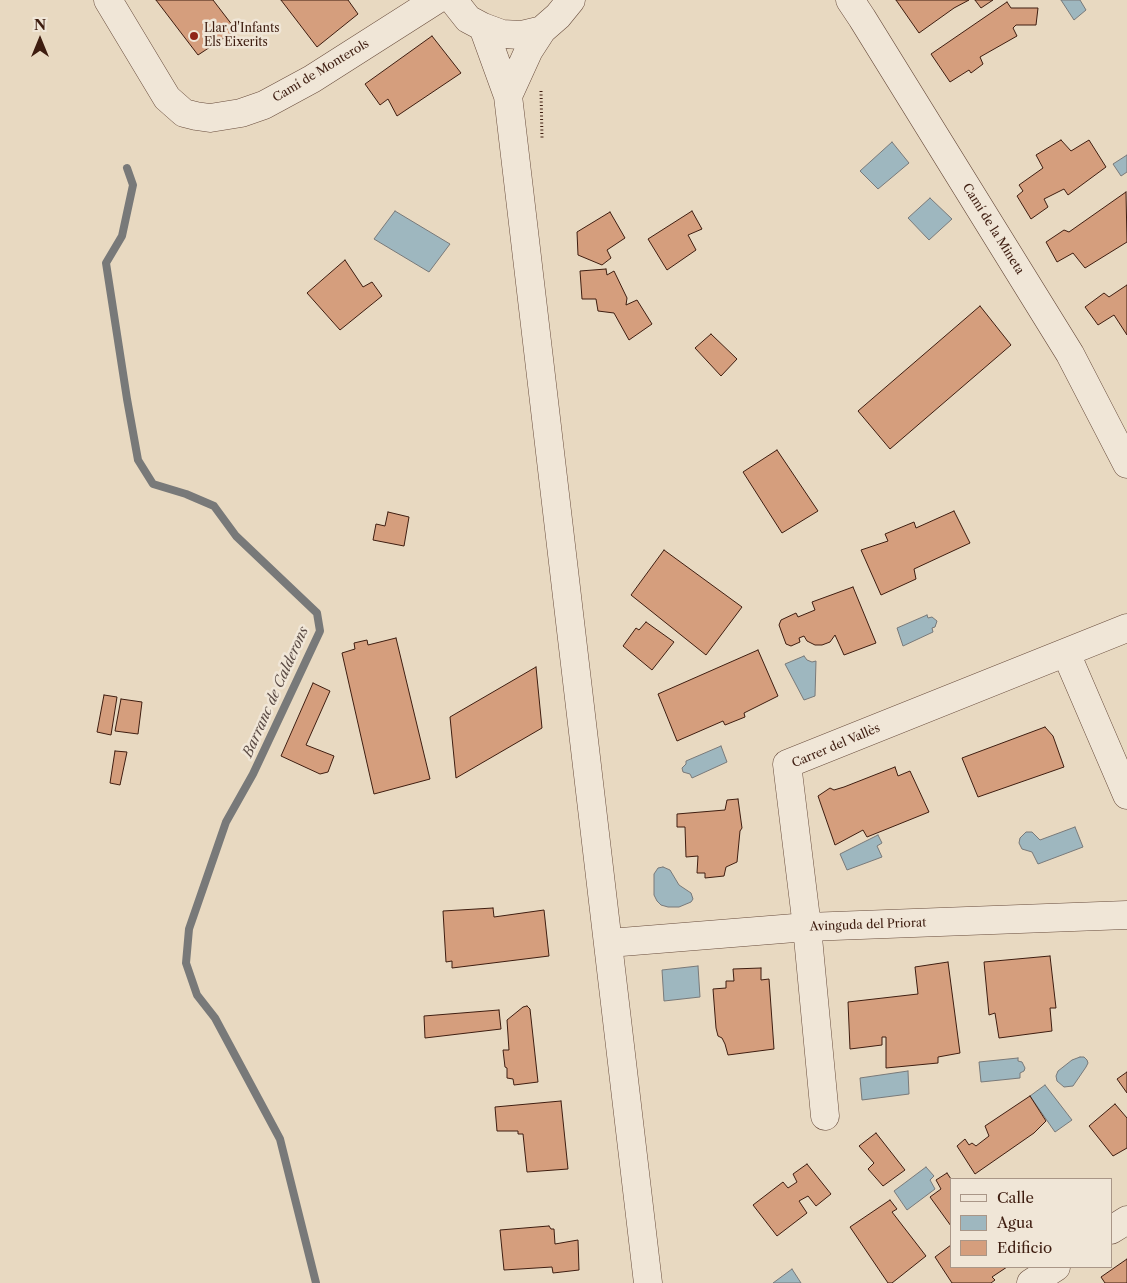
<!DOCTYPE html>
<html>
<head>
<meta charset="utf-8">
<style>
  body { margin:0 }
  #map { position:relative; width:1127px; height:1283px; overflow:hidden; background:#e8d9c1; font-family:"Libre Caslon Text",serif }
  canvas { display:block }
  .legend { position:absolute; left:950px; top:1178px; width:162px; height:90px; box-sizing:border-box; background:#f0e6d7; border:1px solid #a99687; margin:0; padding:6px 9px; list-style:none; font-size:15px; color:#3e1d10 }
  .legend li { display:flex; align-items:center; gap:10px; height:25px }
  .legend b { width:25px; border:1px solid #a99687 }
  .north { position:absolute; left:15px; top:15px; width:50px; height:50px; -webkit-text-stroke:4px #f0e6d7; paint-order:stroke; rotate:0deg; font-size:14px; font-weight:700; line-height:20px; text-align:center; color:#3e1d10 }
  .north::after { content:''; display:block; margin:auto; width:18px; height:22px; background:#3e1d10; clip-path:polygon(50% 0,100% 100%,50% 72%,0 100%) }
</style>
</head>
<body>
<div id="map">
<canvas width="1127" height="1283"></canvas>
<ul class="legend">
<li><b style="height:6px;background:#f0e6d7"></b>Calle</li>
<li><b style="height:14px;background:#9eb7bf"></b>Agua</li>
<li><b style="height:14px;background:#d59e7d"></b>Edificio</li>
</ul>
<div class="north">N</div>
</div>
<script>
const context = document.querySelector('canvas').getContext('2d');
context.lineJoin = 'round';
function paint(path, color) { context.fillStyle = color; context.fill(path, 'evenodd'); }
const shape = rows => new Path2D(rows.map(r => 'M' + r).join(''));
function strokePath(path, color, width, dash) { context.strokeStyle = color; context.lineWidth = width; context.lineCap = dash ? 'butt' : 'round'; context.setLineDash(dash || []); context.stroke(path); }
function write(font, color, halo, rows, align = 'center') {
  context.font = font + ' "Libre Caslon Text",serif'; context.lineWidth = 5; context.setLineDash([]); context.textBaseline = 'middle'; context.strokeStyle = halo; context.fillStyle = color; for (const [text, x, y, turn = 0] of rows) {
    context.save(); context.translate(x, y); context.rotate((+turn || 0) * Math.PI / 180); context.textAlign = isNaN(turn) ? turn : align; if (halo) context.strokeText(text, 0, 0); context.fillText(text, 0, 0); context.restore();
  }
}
const water = shape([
  [1061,0,1080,0,1086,10,1074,20,1061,0],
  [892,142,909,163,878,189,860,171,892,142],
  [1127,155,1127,172,1121,176,1113,164,1127,155],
  [930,198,952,219,929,240,908,218,930,198],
  [395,211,450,244,429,272,374,239,395,211],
  [927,615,928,618,932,617,937,621,935,627,932,628,933,632,903,646,897,628,927,615],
  [804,656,807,660,812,662,816,661,815,696,804,700,785,664,804,656],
  [721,746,727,762,692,778,690,774,683,772,682,768,686,764,686,761,721,746],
  [1075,827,1083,847,1038,864,1032,852,1022,849,1019,843,1020,838,1026,832,1032,832,1040,840,1075,827],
  [878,835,882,843,877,846,882,857,847,870,840,854,878,835],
  [663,867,670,870,679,885,691,893,693,899,691,902,679,907,668,907,661,905,657,901,654,895,654,874,658,868,663,867],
  [698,966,700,997,664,1001,662,970,698,966],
  [1080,1057,1084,1057,1087,1060,1088,1063,1086,1067,1073,1086,1064,1087,1057,1081,1056,1076,1058,1071,1072,1060,1080,1057],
  [1018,1058,1018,1061,1022,1062,1025,1068,1024,1071,1020,1073,1020,1078,981,1082,979,1062,1018,1058],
  [908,1071,909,1094,862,1100,860,1078,908,1071],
  [1045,1085,1072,1120,1055,1132,1030,1096,1045,1085],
  [926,1167,934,1176,930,1180,935,1189,907,1210,894,1191,926,1167],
  [792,1269,801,1283,773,1283,792,1269]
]);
paint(water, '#9eb7bf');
strokePath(water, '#787979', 1);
strokePath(shape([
  [127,168,133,185,122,236,106,263,127,399,138,460,153,484,186,494,214,506,236,536,317,613,320,631,253,774,226,822,189,929,186,963,197,995,215,1018,280,1139,316,1283]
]), '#787979', 8);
const building = shape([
  [156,0,213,0,236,30,198,55,156,0],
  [281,0,348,0,358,14,317,47,281,0],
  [896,0,969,0,954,8,919,33,896,0],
  [975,0,993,0,981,8,975,0],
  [1007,2,1011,8,1038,8,1036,25,1016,25,1013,28,1017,36,980,57,983,64,971,73,969,70,950,82,931,54,1007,2],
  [432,36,461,73,397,116,388,99,380,105,365,84,432,36],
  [1061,140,1071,151,1089,140,1106,167,1068,195,1064,189,1044,199,1048,207,1031,219,1017,196,1023,191,1019,185,1043,168,1036,155,1061,140],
  [1126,192,1127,242,1085,268,1073,253,1057,262,1046,242,1064,230,1069,232,1126,192],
  [692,211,702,229,688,235,696,250,667,270,648,239,692,211],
  [610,212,625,238,607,250,611,258,602,265,578,255,577,232,610,212],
  [345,260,363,287,372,282,382,296,340,330,307,293,345,260],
  [606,269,607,275,614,271,627,298,626,305,637,300,652,324,629,340,614,313,598,311,596,299,582,299,580,271,606,269],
  [1127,285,1127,335,1114,315,1098,325,1085,307,1104,293,1109,297,1127,285],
  [980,306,1011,345,890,449,858,411,980,306],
  [711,334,737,359,721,376,695,348,711,334],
  [777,450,818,511,782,533,743,472,777,450],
  [954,511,970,543,914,569,916,579,881,595,861,550,888,541,885,534,914,522,916,528,954,511],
  [388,512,409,517,404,546,373,540,376,524,385,526,388,512],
  [664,550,742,607,706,655,631,595,664,550],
  [853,587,876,643,844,655,835,635,830,642,822,645,815,645,807,641,804,636,799,638,800,642,791,646,786,644,779,625,781,620,796,613,798,617,815,610,812,602,853,587],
  [646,622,674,642,652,670,623,646,636,628,639,630,646,622],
  [396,638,430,779,374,794,342,653,355,649,354,643,367,640,368,645,396,638],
  [758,650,778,696,744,713,745,717,725,725,723,721,677,741,658,694,758,650],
  [536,667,542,728,456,778,450,717,536,667],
  [313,683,330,691,306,745,334,756,328,772,320,774,281,756,313,683],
  [104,695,117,697,111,735,97,732,104,695],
  [121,699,142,702,138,734,115,731,121,699],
  [1045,727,1053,736,1064,767,978,797,962,758,1045,727],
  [115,751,127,752,120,785,110,783,115,751],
  [895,767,898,776,910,771,929,812,867,837,863,830,835,845,818,796,830,788,834,790,844,787,895,767],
  [738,799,742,828,740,831,737,862,726,867,724,876,705,878,705,873,697,873,698,856,686,857,685,827,677,827,677,814,725,810,727,800,738,799],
  [493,908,494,917,544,910,549,956,452,968,452,961,446,962,443,911,493,908],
  [1050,956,1056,1008,1050,1008,1052,1031,999,1038,995,1013,989,1015,984,962,1050,956],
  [948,962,960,1053,938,1057,938,1063,886,1068,886,1037,882,1037,882,1045,850,1049,848,1002,918,994,915,967,948,962],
  [761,968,761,980,769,979,774,1049,728,1055,725,1044,722,1038,718,1036,716,1028,713,989,726,988,726,981,734,981,733,969,761,968],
  [527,1006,530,1009,538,1082,514,1085,513,1079,507,1078,507,1068,505,1067,503,1050,509,1050,507,1020,523,1007,527,1006],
  [499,1010,501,1029,425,1038,424,1016,499,1010],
  [1127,1072,1127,1093,1117,1079,1127,1072],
  [1030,1096,1046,1121,1034,1133,975,1174,957,1146,965,1139,969,1145,972,1143,976,1146,989,1136,985,1126,1030,1096],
  [561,1101,568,1169,527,1172,523,1134,518,1134,518,1131,497,1131,495,1107,561,1101],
  [1115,1104,1127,1118,1127,1148,1113,1156,1089,1126,1115,1104],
  [876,1133,905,1170,883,1186,868,1169,874,1163,859,1146,876,1133],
  [807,1164,831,1194,816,1206,808,1196,799,1201,807,1213,777,1236,753,1205,783,1182,788,1188,797,1182,793,1174,807,1164],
  [947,1173,951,1179,951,1226,930,1197,941,1189,936,1180,947,1173],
  [890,1200,897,1209,892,1212,926,1256,892,1283,888,1283,850,1227,890,1200],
  [549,1226,551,1229,554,1229,555,1244,578,1240,579,1270,553,1273,552,1267,504,1270,500,1230,549,1226],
  [951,1245,951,1267,1007,1267,992,1277,995,1280,991,1283,952,1283,935,1257,951,1245],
  [1127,1259,1127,1283,1105,1283,1101,1277,1127,1259]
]);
paint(building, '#d59e7d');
strokePath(building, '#3e1d10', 1);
const minor = shape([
  [108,0,167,98,184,113,196,116,210,118,241,113,264,105,312,79,436,0],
  [453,0,468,19,483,27,502,34,521,35,542,30],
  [850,0,862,18,1070,354,1127,464],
  [483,27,508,96,648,1283],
  [508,96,529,50,542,30,558,16,571,0],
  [1066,653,1127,795],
  [609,943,807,927,1127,915],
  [825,1116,807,927,787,764,1127,628],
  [1111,1230,1127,1220],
  [1031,1283,1056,1267]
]);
strokePath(minor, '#684c3c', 29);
strokePath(shape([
  [541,91,542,138]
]), '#3e1d10', 3, [1, 2.5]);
strokePath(minor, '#f0e6d7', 28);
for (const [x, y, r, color] of [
  [194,36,5,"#8f2418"]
]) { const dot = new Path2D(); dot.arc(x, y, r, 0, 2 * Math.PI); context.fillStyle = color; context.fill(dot); strokePath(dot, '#f0e6d7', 2); }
write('12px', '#3e1d10', '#f0e6d7', [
  ["Llar d'Infants",204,29],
  ["Els Eixerits",204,43]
], 'left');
write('12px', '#3e1d10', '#f0e6d7', [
  ["Camí de Monterols",321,71,-31],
  ["Camí de la Mineta",993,229,58],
  ["Carrer del Vallès",836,746,-23],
  ["Avinguda del Priorat",868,925,-2]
]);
write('italic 14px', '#5b4b45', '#f0e6d7', [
  ["Barranc de Calderons",276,692,-66]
]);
</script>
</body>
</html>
